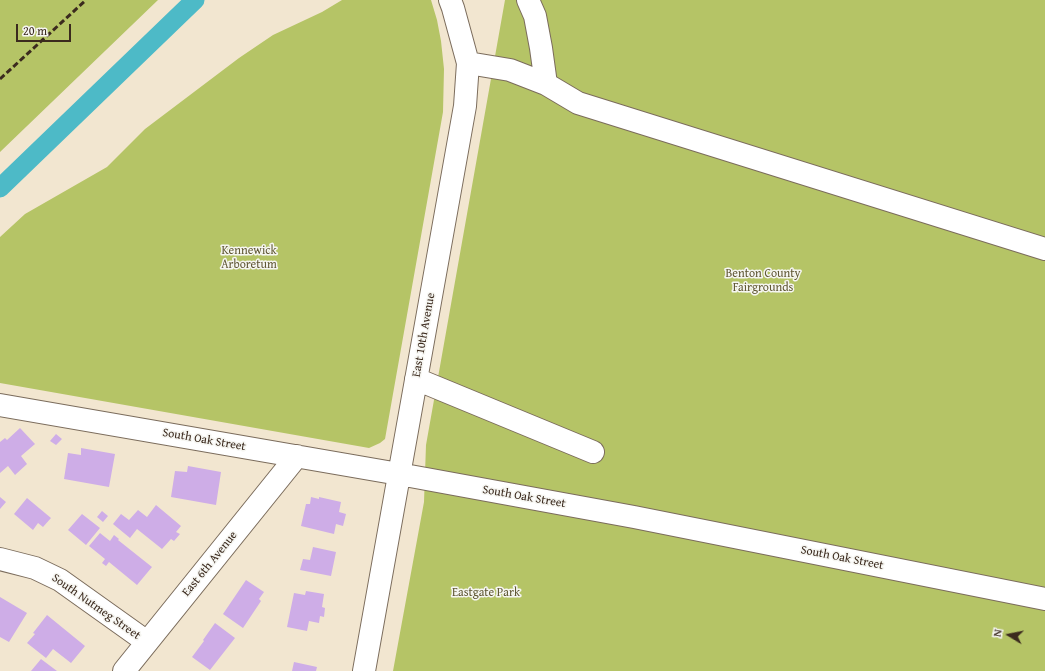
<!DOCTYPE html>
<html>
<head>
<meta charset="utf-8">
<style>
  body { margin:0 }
  #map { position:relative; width:1045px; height:671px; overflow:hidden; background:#f2e6d0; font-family:"Gentium Book Plus",serif }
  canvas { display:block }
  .north { position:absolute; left:989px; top:615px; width:40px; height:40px; -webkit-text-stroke:3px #f6f6f2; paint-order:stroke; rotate:280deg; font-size:11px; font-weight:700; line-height:16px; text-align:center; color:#3b2a1e }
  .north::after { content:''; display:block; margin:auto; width:14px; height:18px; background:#3b2a1e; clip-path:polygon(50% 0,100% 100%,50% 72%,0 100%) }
  .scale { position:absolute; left:16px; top:24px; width:55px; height:18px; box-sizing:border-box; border:2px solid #3b2a1e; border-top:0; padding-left:5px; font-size:12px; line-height:14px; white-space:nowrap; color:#3b2a1e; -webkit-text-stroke:3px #f6f6f2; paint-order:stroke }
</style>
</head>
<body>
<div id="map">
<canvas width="1045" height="671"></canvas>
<div class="north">N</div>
<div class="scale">20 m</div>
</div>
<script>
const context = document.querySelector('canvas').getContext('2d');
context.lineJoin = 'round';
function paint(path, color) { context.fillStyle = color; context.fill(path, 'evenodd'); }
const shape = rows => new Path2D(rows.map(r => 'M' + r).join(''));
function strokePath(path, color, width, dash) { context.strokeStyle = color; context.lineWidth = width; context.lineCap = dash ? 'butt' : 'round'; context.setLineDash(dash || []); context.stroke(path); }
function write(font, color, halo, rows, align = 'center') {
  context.font = font + ' "Gentium Book Plus",serif'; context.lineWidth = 3; context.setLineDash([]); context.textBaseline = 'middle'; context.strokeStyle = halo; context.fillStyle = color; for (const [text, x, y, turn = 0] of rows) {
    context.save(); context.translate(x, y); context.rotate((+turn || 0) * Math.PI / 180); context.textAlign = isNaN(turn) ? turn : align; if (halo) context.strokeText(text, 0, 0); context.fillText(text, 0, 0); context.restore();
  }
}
paint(shape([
  [0,0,158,0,0,152],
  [342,0,431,0,437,20,441,41,444,69,443,112,385,439,380,443,369,448,0,383,0,237,25,214,107,167,145,129,239,58,273,35,322,12],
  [505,0,1045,0,1045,671,393,671,424,502,426,445]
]), '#b5c466');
strokePath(shape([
  [0,188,195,0]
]), '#4dbac7', 19);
paint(shape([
  [20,428,35,444,21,456,27,464,15,475,8,466,0,473,0,442,5,438,7,440],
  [56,434,62,439,56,445,50,441],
  [81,448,115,454,109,487,64,479,68,453,81,455],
  [188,466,221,472,216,505,171,497,175,471,187,472],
  [0,497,6,502,0,509],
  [311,497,319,499,319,497,341,502,339,512,346,514,343,526,336,524,334,534,301,526,306,504,310,504],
  [27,498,51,518,43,527,38,523,33,530,14,514],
  [156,505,181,526,176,532,180,534,174,541,171,539,162,549,137,529,130,538,113,524,121,514,129,520,138,510,147,517],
  [102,511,108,516,103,522,97,517],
  [82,514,100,528,86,545,68,530],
  [100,533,110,541,114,535,119,539,118,540,152,567,137,585,109,562,106,566,102,563,105,559,89,546],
  [313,547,336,552,331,576,300,570,303,559,310,560],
  [246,580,264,592,259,599,261,601,243,628,223,614],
  [306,591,324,594,322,607,325,608,324,617,320,616,319,623,309,621,307,631,287,627,294,593,305,595],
  [0,597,27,613,9,642,0,637],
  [47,615,85,646,71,663,53,649,46,658,27,643,35,634,33,633],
  [215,623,235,638,210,670,192,657,204,641,203,640],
  [41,659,57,671,31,671],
  [294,662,317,667,316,671,292,671]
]), '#ceade7');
const minor = shape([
  [468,63,510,70,546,84,541,48,535,16,528,0],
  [546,84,578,103,1045,249],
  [416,379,593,452],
  [0,405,399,474,634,517,1045,599],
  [0,559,35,568,60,580,147,642],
  [124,671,297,456],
  [364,671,465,106,468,63,453,8,450,0]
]);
strokePath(minor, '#7b6c5c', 24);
strokePath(minor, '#fff', 22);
strokePath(shape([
  [0,79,86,0]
]), '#3b2a1e', 3, [6, 3]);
write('12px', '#605834', '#f6f6f2', [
  ["Kennewick",249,251],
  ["Arboretum",249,265],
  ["Benton County",763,274],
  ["Fairgrounds",763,288],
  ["Eastgate Park",486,593]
]);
write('12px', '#3b2a1e', '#f6f6f2', [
  ["East 10th Avenue",424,335,-80],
  ["South Oak Street",204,440,10],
  ["South Oak Street",524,497,10],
  ["South Oak Street",842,558,11],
  ["East 6th Avenue",210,564,-51],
  ["South Nutmeg Street",96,607,35]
]);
</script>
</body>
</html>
